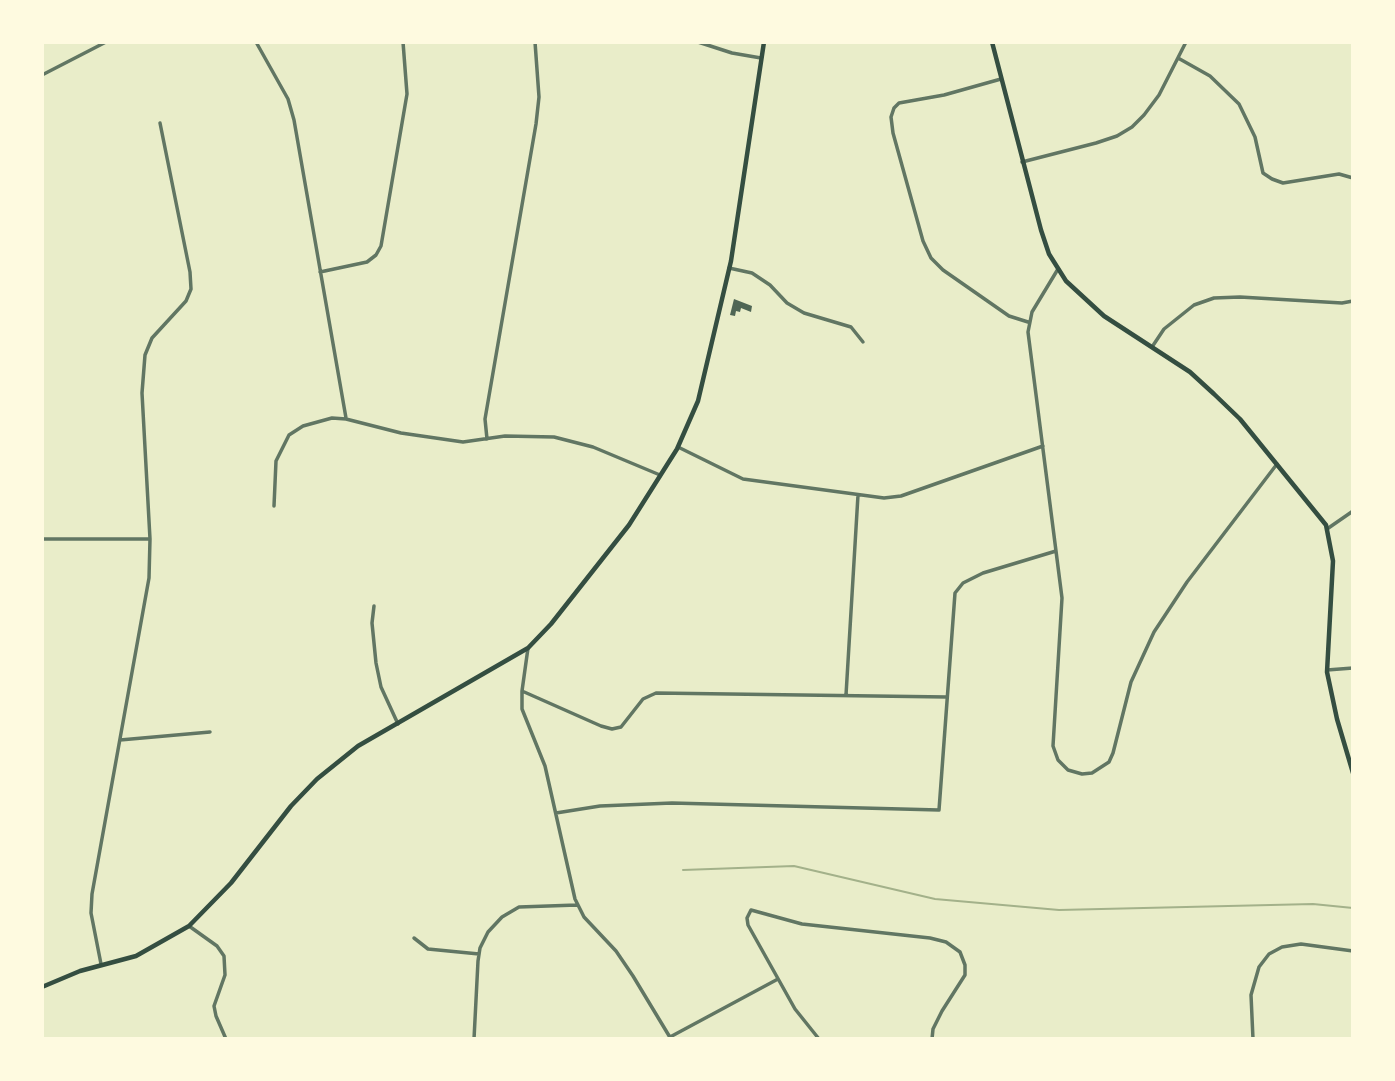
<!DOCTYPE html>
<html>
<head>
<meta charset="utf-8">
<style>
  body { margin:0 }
  #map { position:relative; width:1395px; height:1081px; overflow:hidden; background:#e9edc9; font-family:"Work Sans",sans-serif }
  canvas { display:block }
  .frame { position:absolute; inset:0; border:44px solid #fefae0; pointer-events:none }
</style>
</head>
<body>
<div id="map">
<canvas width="1395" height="1081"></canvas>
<div class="frame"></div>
</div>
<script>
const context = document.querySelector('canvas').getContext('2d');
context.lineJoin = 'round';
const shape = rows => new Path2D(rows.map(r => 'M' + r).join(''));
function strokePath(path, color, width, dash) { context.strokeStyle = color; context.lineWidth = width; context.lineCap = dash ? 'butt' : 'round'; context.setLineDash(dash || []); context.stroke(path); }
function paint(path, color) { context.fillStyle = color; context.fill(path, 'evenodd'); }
strokePath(shape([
  [683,870,794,866,935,899,1059,910,1313,904,1353,908]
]), '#a3b18a', 2);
paint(shape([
  [734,299,752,306,751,312,741,308,740,312,736,311,735,316,730,315]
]), '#4f6655');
strokePath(shape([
  [256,42,288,99,294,120,346,418],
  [698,42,732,53,761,58],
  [1178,58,1210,76,1239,104,1255,137,1263,173,1272,179,1283,183,1339,174,1353,178],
  [42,75,106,42],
  [1001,79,944,95,899,103,894,108,891,117,893,133,923,241,931,258,943,270,1009,316,1028,322],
  [1022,162,1096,143,1117,136,1132,127,1144,115,1159,95,1186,42],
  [729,268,752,273,770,285,787,303,804,313,851,327,863,342],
  [1058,269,1032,312,1028,332,1062,598,1053,746,1058,760,1068,770,1082,774,1092,773,1109,762,1113,753,1131,682,1154,632,1187,582,1277,464],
  [320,272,367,262,376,255,381,246,407,94,403,42],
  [1152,347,1164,329,1194,305,1214,298,1240,297,1342,303,1353,301],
  [487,439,485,419,536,124,539,97,535,42],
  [678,447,743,479,884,498,901,496,1043,446],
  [274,506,276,461,289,435,303,426,332,418,346,419,401,433,463,442,505,436,554,437,593,447,660,475],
  [1327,529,1353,511],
  [42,539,150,539],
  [374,606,372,623,376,663,381,687,398,724],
  [528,648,522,691,522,709,545,766,575,899,584,917,616,951,633,976,671,1039],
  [1327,670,1353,668],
  [522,691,601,726,612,729,621,727,643,699,656,693,947,697],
  [846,695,858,495],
  [120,740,210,732],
  [556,813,600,806,672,803,939,810,955,593,963,583,983,573,1056,551],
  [189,926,217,946,224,956,225,975,214,1006,216,1016,226,1039],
  [414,938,428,949,479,954],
  [101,964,91,913,92,894,149,578,150,539,142,393,145,355,152,338,186,301,191,289,190,272,160,123],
  [670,1037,778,979],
  [474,1039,478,961,480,948,488,932,502,917,519,907,577,905],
  [819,1039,795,1009,748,925,747,918,751,910,802,924,930,938,946,942,960,952,965,965,965,975,942,1011,933,1029,932,1039],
  [1253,1039,1251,995,1259,967,1269,954,1282,947,1301,944,1353,951]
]), '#617663', 3.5);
strokePath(shape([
  [992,42,1041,230,1049,254,1066,281,1104,316,1190,372,1214,394,1240,419,1326,525,1333,561,1327,672,1337,719,1353,773],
  [42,987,80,971,136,956,189,926,231,883,291,806,317,779,358,746,528,648,551,624,629,525,677,449,698,401,731,261,764,42]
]), '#344e41', 4.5);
</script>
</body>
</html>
